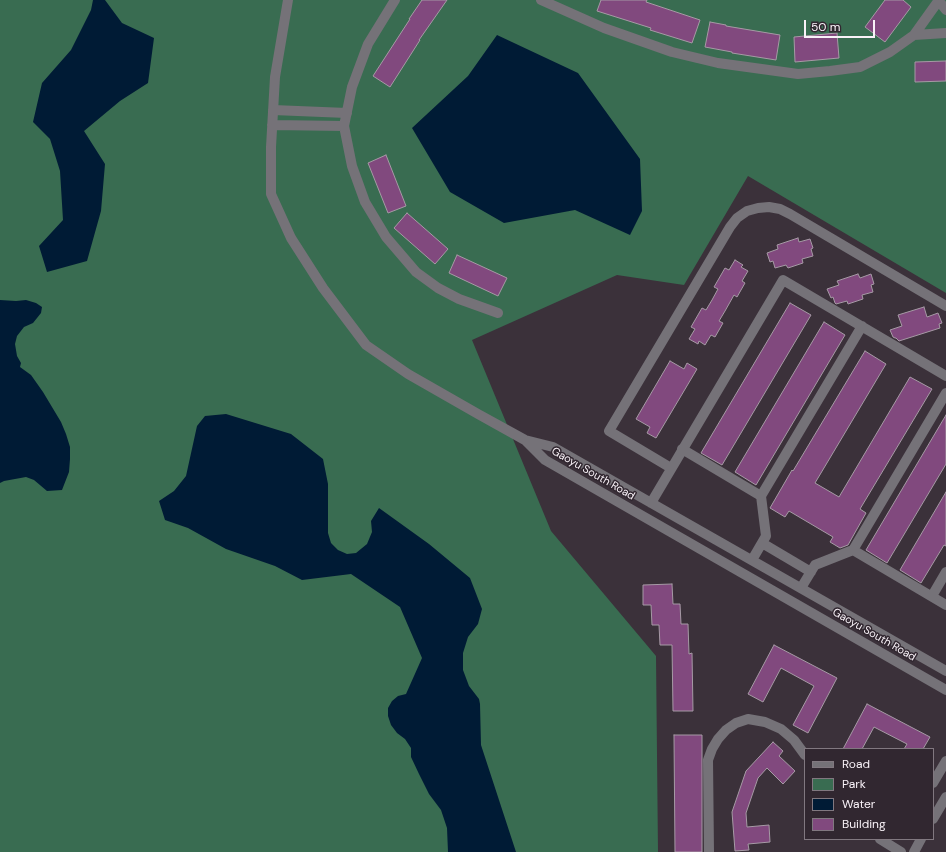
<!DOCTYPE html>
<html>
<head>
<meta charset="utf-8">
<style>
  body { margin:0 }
  #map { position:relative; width:946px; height:852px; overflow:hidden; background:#3b313a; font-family:"DM Sans",sans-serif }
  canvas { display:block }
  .legend { position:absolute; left:804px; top:748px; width:130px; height:92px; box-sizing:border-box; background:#312730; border:1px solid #817880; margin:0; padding:5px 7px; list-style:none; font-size:12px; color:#f9f2f8 }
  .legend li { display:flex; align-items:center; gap:8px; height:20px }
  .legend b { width:20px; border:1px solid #817880 }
  .scale { position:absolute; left:804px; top:20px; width:71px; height:18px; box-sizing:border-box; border:2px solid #f9f2f8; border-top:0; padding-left:5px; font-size:12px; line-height:14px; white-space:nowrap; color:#f9f2f8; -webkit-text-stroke:3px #312730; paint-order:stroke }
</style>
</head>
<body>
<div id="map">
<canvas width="946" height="852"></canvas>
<ul class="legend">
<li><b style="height:5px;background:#757278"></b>Road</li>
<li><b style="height:11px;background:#396c51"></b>Park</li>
<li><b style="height:11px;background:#001b35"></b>Water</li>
<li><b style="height:11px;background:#81497e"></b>Building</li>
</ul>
<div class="scale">50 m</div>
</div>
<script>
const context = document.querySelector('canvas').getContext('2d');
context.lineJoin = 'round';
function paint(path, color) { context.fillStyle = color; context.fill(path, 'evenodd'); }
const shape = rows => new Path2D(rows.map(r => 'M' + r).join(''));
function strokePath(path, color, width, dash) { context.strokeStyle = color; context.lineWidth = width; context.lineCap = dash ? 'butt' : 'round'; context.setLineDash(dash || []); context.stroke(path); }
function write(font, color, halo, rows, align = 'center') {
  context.font = font + ' "DM Sans",sans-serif'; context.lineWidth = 3; context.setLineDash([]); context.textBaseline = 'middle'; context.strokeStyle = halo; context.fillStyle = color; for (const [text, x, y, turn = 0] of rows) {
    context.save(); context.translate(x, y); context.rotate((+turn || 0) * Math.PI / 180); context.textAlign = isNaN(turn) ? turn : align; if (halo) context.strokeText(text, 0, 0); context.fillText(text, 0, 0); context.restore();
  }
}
paint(shape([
  [0,0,946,0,946,293,748,176,684,285,617,275,472,340,551,531,656,656,658,852,0,852]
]), '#396c51');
paint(shape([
  [93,0,105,0,122,23,154,38,148,83,120,101,84,131,105,164,101,211,87,261,47,272,39,246,63,220,60,171,50,139,33,122,42,83,71,50,91,10],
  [497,35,578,73,640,159,642,211,630,235,575,210,504,223,450,192,412,128,468,76],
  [0,300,16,301,26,300,36,303,42,307,41,313,33,323,24,327,17,336,15,344,17,356,21,363,20,367,31,375,43,392,61,422,66,434,70,447,70,459,69,472,62,490,47,491,34,480,26,477,4,481,0,483],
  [226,414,291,434,323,459,328,484,328,533,331,543,338,550,347,554,356,553,367,544,372,532,371,521,379,508,429,544,470,578,482,609,478,624,468,637,463,653,463,670,469,686,479,699,480,704,481,745,516,852,448,852,447,828,441,810,429,794,419,774,411,757,411,748,405,739,397,733,391,725,388,716,388,708,392,701,398,696,406,694,422,658,400,607,351,574,302,580,275,566,226,549,188,528,165,520,159,501,174,491,186,476,197,426,205,416]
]), '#001b35');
const building = shape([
  [422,0,447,0,419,40,420,40,390,87,373,76,410,19,409,19,422,0],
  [601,0,647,0,646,2,700,20,692,43,650,30,651,28,597,11,601,0],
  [885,0,903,0,911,7,885,42,865,27,885,0],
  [710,22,726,25,726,26,780,35,776,60,732,53,732,52,705,47,710,22],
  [837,33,839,58,795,62,794,37,837,33],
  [946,61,946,81,915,82,915,62,946,61],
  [386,155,406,206,388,213,368,163,386,155],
  [407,213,448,249,435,264,394,228,407,213],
  [798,238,799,242,810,239,813,248,811,249,813,256,802,259,803,263,788,268,786,265,775,268,773,261,770,262,767,253,778,249,777,245,798,238],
  [457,255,507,278,498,296,449,273,457,255],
  [735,260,743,265,741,267,748,271,742,281,745,283,737,297,734,295,725,311,719,321,723,323,715,337,711,335,705,345,699,341,698,344,689,339,695,329,691,327,702,308,706,310,712,300,718,289,714,287,725,268,729,270,735,260],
  [858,274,860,278,871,274,874,284,871,285,873,292,862,295,863,299,848,304,847,301,836,304,835,303,833,297,831,298,827,289,839,285,837,281,858,274],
  [790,303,811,315,722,465,701,453,790,303],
  [924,307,927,317,938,313,942,323,939,324,940,328,899,341,896,338,895,338,893,337,890,330,902,326,898,315,924,307],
  [824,322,845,335,756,485,735,472,824,322],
  [865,351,886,364,815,483,839,497,910,377,932,389,860,509,866,513,848,545,840,548,830,542,833,537,789,511,785,517,770,508,792,470,793,471,865,351],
  [670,361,684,369,687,363,697,369,656,438,647,433,650,427,636,419,670,361],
  [946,415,946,464,887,563,866,550,946,415],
  [946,492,946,546,944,545,921,583,900,570,946,492],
  [672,584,673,604,680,604,681,624,688,624,689,654,692,653,693,711,673,711,672,645,660,645,659,625,652,625,651,605,643,605,643,585,672,584],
  [774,645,837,678,808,733,793,725,814,686,781,668,763,702,748,694,774,645],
  [867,704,930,737,923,749,904,749,907,744,874,727,862,749,843,749,867,704],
  [674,735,702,735,702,852,675,852,674,735],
  [773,742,783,751,779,756,795,771,783,784,767,768,758,778,746,813,747,827,769,825,770,842,748,844,749,850,735,851,732,812,746,771,773,742]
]);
paint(building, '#81497e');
strokePath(building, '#a69aa5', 1);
strokePath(shape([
  [288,0,275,77,271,147,271,194,291,238,323,288,366,345,408,374,478,414,525,440,553,447,946,671],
  [395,0,368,44,352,87,344,126,352,166,365,202,386,237,416,272,438,288,459,299,498,313],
  [541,0,604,28,672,52,718,63,798,74,830,71,860,67,890,52,914,35,939,0],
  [939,1,946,10],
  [914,35,946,33],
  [273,110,347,113],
  [272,125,344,126],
  [525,440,545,460,946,690],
  [682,449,761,496],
  [671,468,609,431,730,227,737,218,747,211,758,208,769,207,780,209,790,214,946,306],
  [651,503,783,280,946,376],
  [762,543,811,572],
  [853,550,946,605],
  [752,560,766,536,761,496,862,326],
  [801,588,815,565,853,550,946,393],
  [932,596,946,572],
  [933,783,946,761],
  [933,819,946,797],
  [880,839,901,852],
  [709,852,708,760,712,749,718,739,726,730,736,723,748,719,765,722,781,729,794,740,805,755],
  [914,852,921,839]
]), '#757278', 10);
write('11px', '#f9f2f8', '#312730', [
  ["Gaoyu South Road",593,474,30],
  ["Gaoyu South Road",874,635,30]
]);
</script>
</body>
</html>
